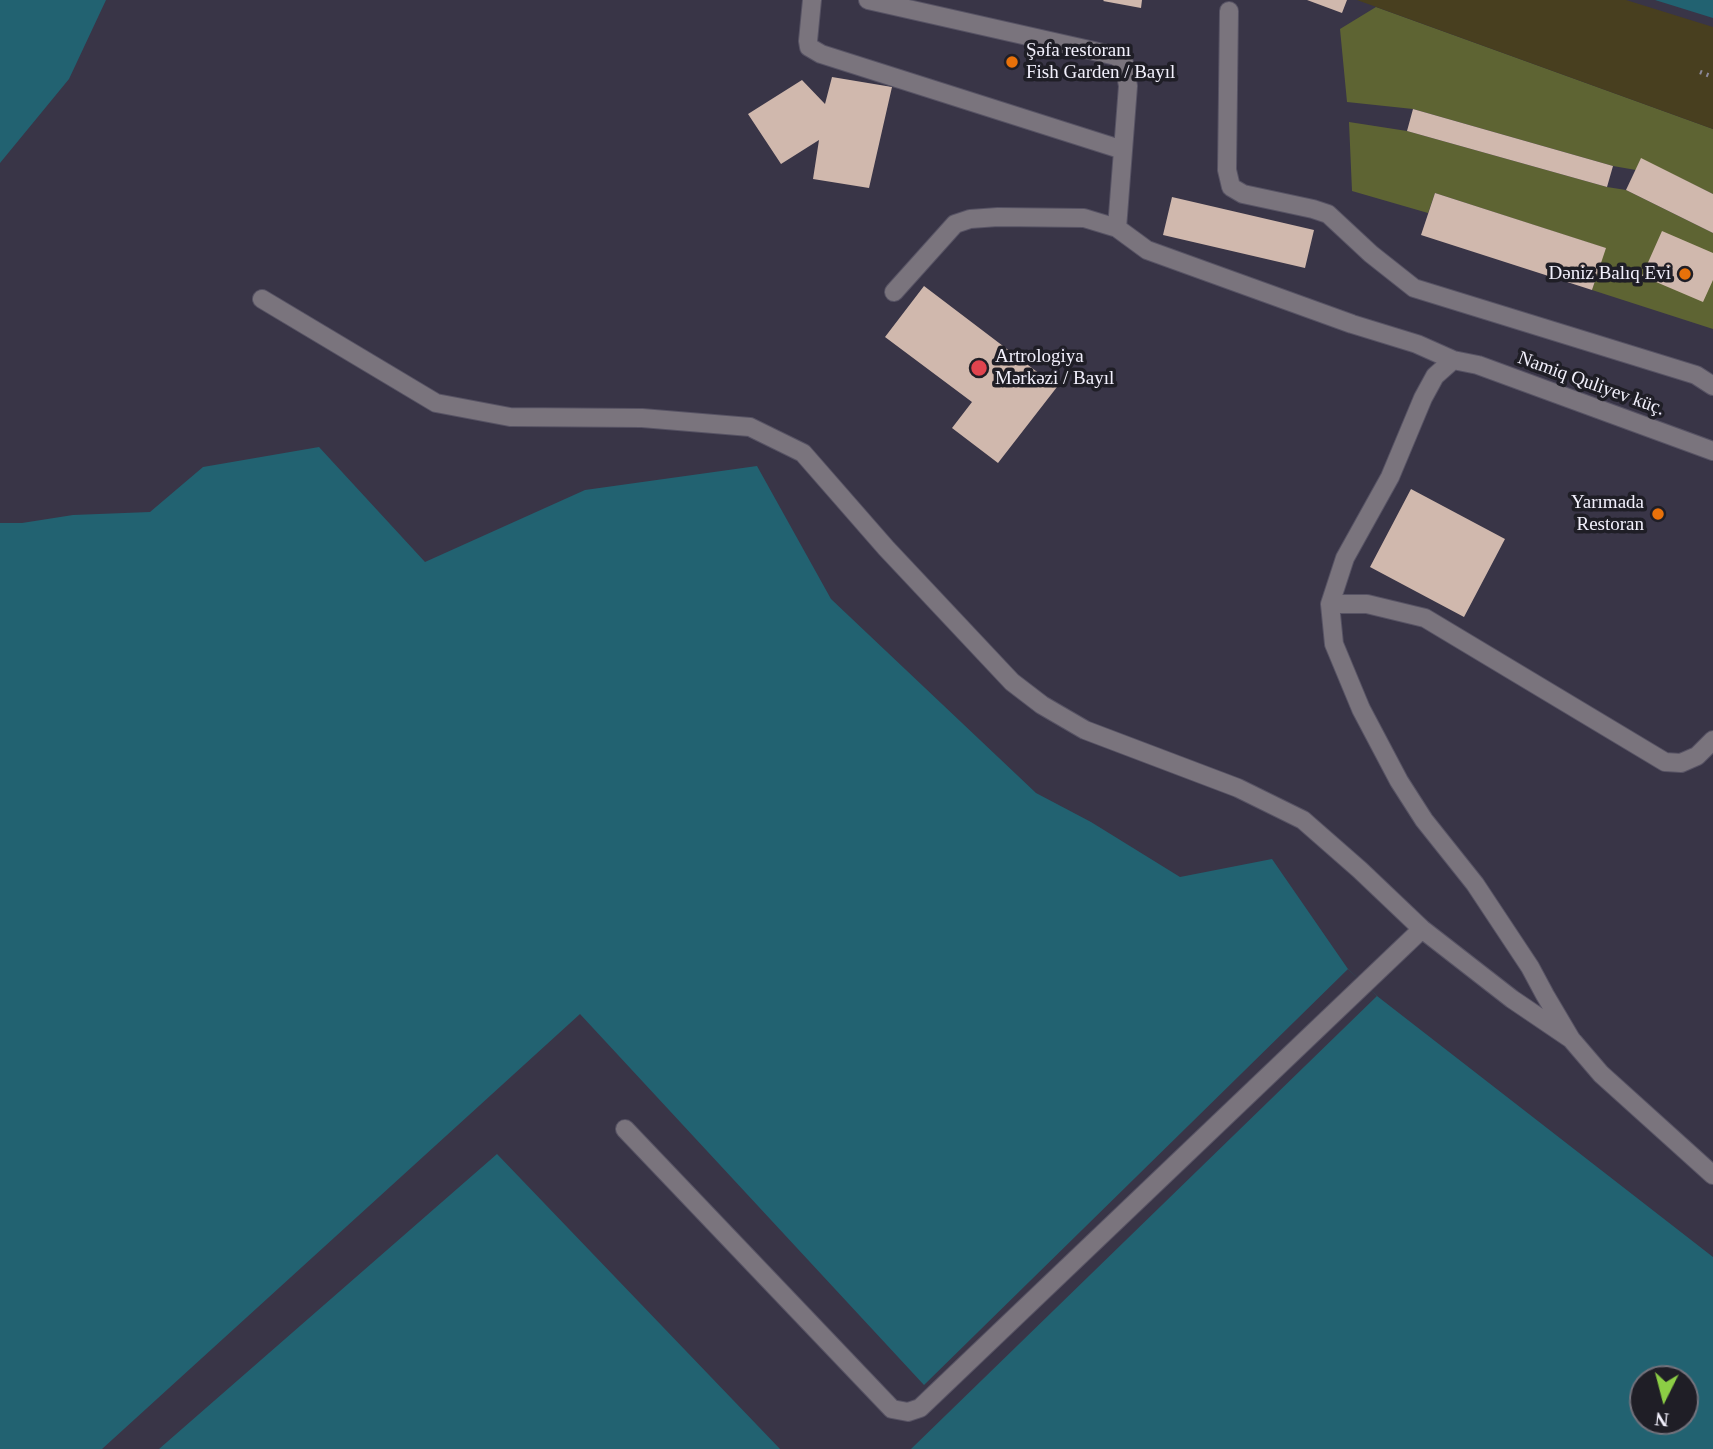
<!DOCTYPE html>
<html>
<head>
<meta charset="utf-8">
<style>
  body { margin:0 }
  #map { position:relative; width:1713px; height:1449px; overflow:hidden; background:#393547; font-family:Georgia,serif }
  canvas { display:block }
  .north { position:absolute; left:1629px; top:1365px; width:70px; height:70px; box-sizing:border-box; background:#1f1e26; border:2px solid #73727c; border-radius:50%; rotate:186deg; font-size:19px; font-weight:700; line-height:28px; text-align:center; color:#f2f0fc }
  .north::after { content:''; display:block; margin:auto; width:24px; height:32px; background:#8cce45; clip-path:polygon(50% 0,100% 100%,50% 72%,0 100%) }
</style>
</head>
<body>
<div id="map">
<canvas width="1713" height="1449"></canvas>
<div class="north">N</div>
</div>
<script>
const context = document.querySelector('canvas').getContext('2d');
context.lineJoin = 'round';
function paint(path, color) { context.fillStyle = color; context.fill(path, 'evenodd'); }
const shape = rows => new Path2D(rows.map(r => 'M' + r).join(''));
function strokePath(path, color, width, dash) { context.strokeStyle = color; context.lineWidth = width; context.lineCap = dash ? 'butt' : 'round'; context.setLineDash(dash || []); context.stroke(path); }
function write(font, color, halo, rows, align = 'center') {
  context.font = font + ' Georgia,serif'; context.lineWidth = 7; context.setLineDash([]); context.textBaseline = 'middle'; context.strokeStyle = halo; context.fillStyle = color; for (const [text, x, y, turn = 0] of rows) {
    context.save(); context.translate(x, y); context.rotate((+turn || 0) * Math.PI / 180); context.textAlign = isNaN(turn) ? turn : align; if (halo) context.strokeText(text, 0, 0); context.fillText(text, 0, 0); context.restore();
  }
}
paint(shape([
  [1376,7,1713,129,1713,194,1641,159,1636,170,1613,166,1413,109,1347,102,1340,29],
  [1349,122,1407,131,1607,187,1626,190,1713,233,1713,329,1592,290,1605,248,1435,193,1428,213,1352,191]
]), '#5e6433');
paint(shape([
  [1357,0,1626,0,1713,27,1713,129]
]), '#483f1f');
paint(shape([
  [0,0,106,0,69,79,0,163],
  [1655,0,1713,0,1713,18],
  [319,447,425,562,585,490,757,466,831,599,1036,793,1091,822,1180,877,1272,859,1348,969,1377,996,1713,1257,1713,1449,0,1449,0,523,22,523,73,515,150,512,203,467],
  [1643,1379,1685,1379,1685,1421,1643,1421]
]), '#226271');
paint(shape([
  [1348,969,1377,996,911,1449,780,1449,497,1154,159,1449,102,1449,580,1014,924,1385]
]), '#393547');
paint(shape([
  [1104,0,1142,0,1141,8,1103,1],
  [1307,0,1347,0,1342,13],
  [832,77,892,87,869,188,813,179,819,140,781,164,748,114,802,80,825,104],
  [1413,109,1613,166,1607,187,1407,131],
  [1641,158,1713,194,1713,233,1626,190],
  [1435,193,1606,248,1592,290,1421,235],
  [1172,197,1314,230,1305,268,1163,235],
  [1662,231,1713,253,1713,280,1703,302,1642,276],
  [924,286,1057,387,998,463,952,428,972,402,885,337],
  [1411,489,1505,539,1464,617,1370,567]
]), '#d0b8ad');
const minor = shape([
  [812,0,808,41,809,47,821,54,1123,150],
  [868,0,1116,56,1124,63,1128,86,1117,228],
  [1229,11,1227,170,1231,187,1243,194,1313,209,1328,214,1371,254,1414,288,1696,375,1713,386],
  [894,292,955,224,970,219,998,217,1084,218,1117,228,1147,250,1352,324,1417,344,1453,360,1478,365,1713,451],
  [262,299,436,403,510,417,642,418,750,427,803,453,886,548,1012,682,1042,705,1085,730,1238,788,1303,820,1360,870,1422,929,1512,999,1571,1039],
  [1453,360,1435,376,1423,398,1390,477,1345,558,1330,604,1334,644,1361,709,1399,781,1424,820,1475,884,1530,967,1545,995,1571,1039,1601,1074,1713,1175],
  [1330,604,1367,604,1425,618,1665,762,1681,763,1697,756,1713,740],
  [625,1129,892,1409,908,1412,920,1408,1422,929]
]);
strokePath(minor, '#575364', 20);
strokePath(shape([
  [1700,72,1713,77]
]), '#8c8999', 4.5, [2, 5]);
strokePath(minor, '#7a747d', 18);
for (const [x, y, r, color] of [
  [1012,62,7,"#e8710a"],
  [1685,274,7,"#e8710a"],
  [979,368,9,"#e0444e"],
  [1658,514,7,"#e8710a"]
]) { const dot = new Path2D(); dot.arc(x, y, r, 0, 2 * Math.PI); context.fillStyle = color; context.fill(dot); strokePath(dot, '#1f1e26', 2.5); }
write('19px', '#f2f0fc', '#1f1e26', [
  ["Şəfa restoranı",1026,51],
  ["Fish Garden / Bayıl",1026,73],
  ["Dəniz Balıq Evi",1671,274,"right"],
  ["Artrologiya",995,357],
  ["Mərkəzi / Bayıl",995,379],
  ["Yarımada",1644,503,"right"],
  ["Restoran",1644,525,"right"]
], 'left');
write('19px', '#f2f0fc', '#1f1e26', [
  ["Namiq Quliyev küç.",1591,384,20]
]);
</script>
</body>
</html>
